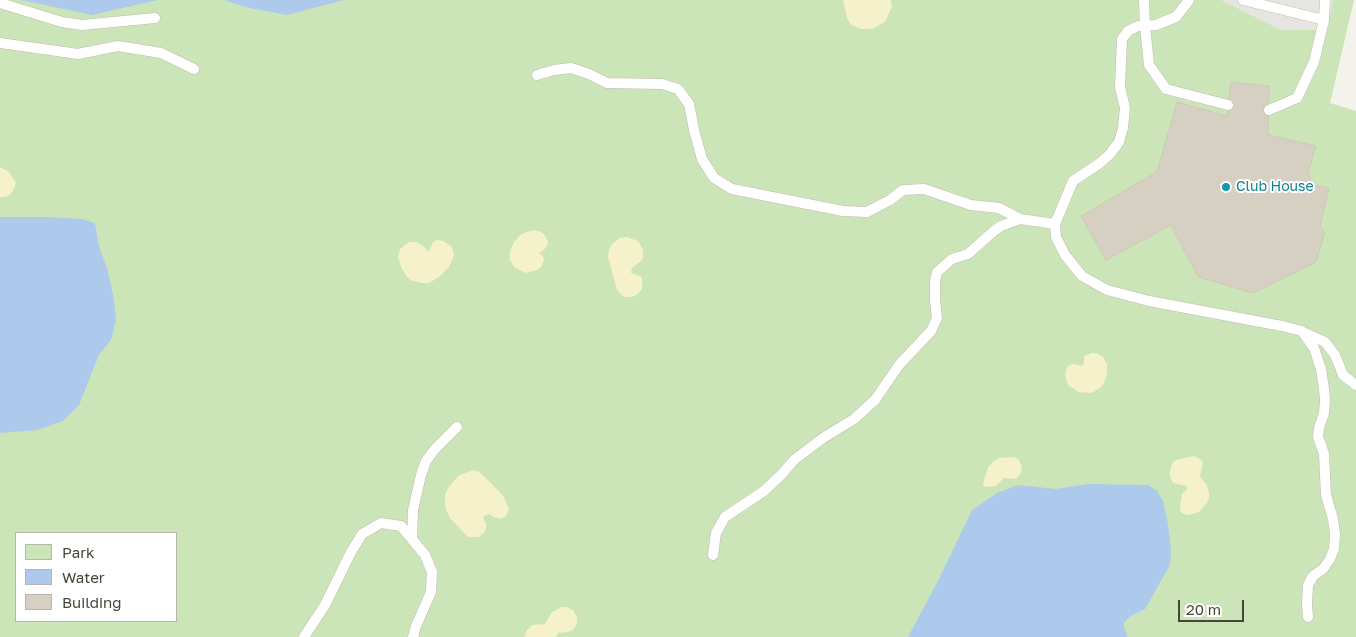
<!DOCTYPE html>
<html>
<head>
<meta charset="utf-8">
<style>
  body { margin:0 }
  #map { position:relative; width:1356px; height:637px; overflow:hidden; background:#f4f3eb; font-family:"Golos Text",sans-serif }
  canvas { display:block }
  .legend { position:absolute; left:15px; top:532px; width:162px; height:90px; box-sizing:border-box; background:#fff; border:1px solid #b6b5b0; margin:0; padding:6px 9px; list-style:none; font-size:15px; color:#48453a }
  .legend li { display:flex; align-items:center; gap:10px; height:25px }
  .legend b { width:25px; border:1px solid #b6b5b0 }
  .scale { position:absolute; left:1178px; top:600px; width:66px; height:22px; box-sizing:border-box; border:2px solid #48453a; border-top:0; padding-left:6px; font-size:15px; line-height:18px; white-space:nowrap; color:#48453a; -webkit-text-stroke:4px #fff; paint-order:stroke }
</style>
</head>
<body>
<div id="map">
<canvas width="1356" height="637"></canvas>
<ul class="legend">
<li><b style="height:14px;background:#cbe5b8"></b>Park</li>
<li><b style="height:14px;background:#adcaec"></b>Water</li>
<li><b style="height:14px;background:#d5d0c2"></b>Building</li>
</ul>
<div class="scale">20 m</div>
</div>
<script>
const context = document.querySelector('canvas').getContext('2d');
context.lineJoin = 'round';
function paint(path, color) { context.fillStyle = color; context.fill(path, 'evenodd'); }
const shape = rows => new Path2D(rows.map(r => 'M' + r).join(''));
function strokePath(path, color, width, dash) { context.strokeStyle = color; context.lineWidth = width; context.lineCap = dash ? 'butt' : 'round'; context.setLineDash(dash || []); context.stroke(path); }
function write(font, color, halo, rows, align = 'center') {
  context.font = font + ' "Golos Text",sans-serif'; context.lineWidth = 4; context.setLineDash([]); context.textBaseline = 'middle'; context.strokeStyle = halo; context.fillStyle = color; for (const [text, x, y, turn = 0] of rows) {
    context.save(); context.translate(x, y); context.rotate((+turn || 0) * Math.PI / 180); context.textAlign = isNaN(turn) ? turn : align; if (halo) context.strokeText(text, 0, 0); context.fillText(text, 0, 0); context.restore();
  }
}
paint(shape([
  [0,0,1354,0,1330,103,1356,111,1356,637,0,637],
  [16,533,176,533,176,621,16,621]
]), '#cbe5b8');
paint(shape([
  [843,0,891,0,892,7,885,22,874,28,868,29,861,29,851,25,847,18],
  [0,167,9,172,16,182,13,191,8,196,3,197,0,197],
  [534,230,541,232,544,234,548,241,548,244,544,250,539,253,543,256,544,259,542,266,537,270,525,273,514,267,510,260,510,251,514,242,519,236,526,232],
  [627,237,638,241,643,250,643,257,641,261,632,268,631,273,640,276,642,278,642,289,638,294,632,297,624,297,617,290,608,257,609,249,612,244,620,238],
  [436,240,443,241,452,247,454,255,449,267,439,277,429,283,422,283,410,280,405,274,401,267,398,257,400,249,409,242,416,242,422,245,428,251,429,251,433,242],
  [1092,353,1098,354,1103,357,1107,364,1107,373,1104,383,1101,387,1092,393,1079,392,1068,385,1066,379,1065,373,1067,368,1069,365,1074,364,1082,366,1084,364,1084,356],
  [1194,456,1199,458,1203,462,1200,477,1207,485,1209,493,1209,498,1207,503,1199,512,1189,515,1184,514,1181,512,1180,507,1182,494,1187,489,1187,486,1173,483,1170,477,1170,472,1172,463,1176,460],
  [1014,457,1019,460,1022,467,1021,473,1017,478,1012,479,1004,478,996,486,985,487,983,484,985,477,988,467,993,462,999,458],
  [473,470,478,471,491,483,504,497,509,509,506,516,501,519,494,517,489,514,483,517,484,520,486,523,486,528,484,533,479,537,468,537,465,534,450,518,446,510,445,503,445,495,448,488,458,476],
  [562,607,567,607,573,610,577,617,577,624,573,630,568,632,558,633,556,637,524,637,527,630,532,625,545,624,552,612]
]), '#f5f1cb');
paint(shape([
  [1221,0,1333,0,1327,30,1281,30]
]), '#e7e5e2');
paint(shape([
  [21,0,158,0,92,15],
  [224,0,344,0,287,15,249,8],
  [0,217,47,217,82,219,95,223,99,247,107,268,113,294,116,320,111,340,99,355,79,405,63,421,37,430,0,433],
  [1018,485,1056,489,1088,484,1148,485,1157,491,1163,501,1168,524,1171,550,1170,565,1145,609,1129,617,1124,623,1124,627,1128,637,908,637,938,581,972,510,997,493]
]), '#adcaec');
const building = shape([
  [1231,82,1269,86,1268,135,1316,146,1308,173,1313,185,1329,188,1320,227,1325,232,1316,262,1253,293,1198,277,1171,225,1106,260,1081,216,1157,172,1177,102,1227,116,1231,82]
]);
paint(building, '#d5d0c2');
strokePath(building, '#d0c9b5', 1);
const lane = shape([
  [1144,0,1145,26,1149,65,1166,89,1228,105],
  [1189,0,1176,17,1156,25,1138,26,1128,31,1122,39,1120,87,1125,108,1123,128,1119,142,1110,154,1100,163,1073,181,1055,224,1056,237,1065,255,1082,276,1107,290,1149,301,1282,326,1302,331,1314,348,1321,369,1324,389,1325,401,1324,413,1319,428,1318,437,1324,454,1326,495,1333,519,1335,534,1334,549,1330,559,1323,569,1313,576,1308,585,1307,605,1308,617],
  [1243,0,1324,20,1325,0],
  [0,3,62,22,82,25,155,18],
  [0,43,78,54,118,46,161,53,194,69],
  [537,75,554,70,571,68,589,74,607,83,662,84,678,89,689,104,694,130,702,159,714,178,732,189,843,211,867,212,890,200,903,190,924,189,971,205,999,208,1020,219,1055,224],
  [1269,110,1297,98,1314,62,1324,20],
  [1303,332,1325,342,1335,355,1343,375,1356,385],
  [412,539,413,510,421,475,426,461,435,449,457,427],
  [713,555,716,533,725,517,764,491,781,475,794,460,823,438,854,419,875,400,899,365,931,331,937,318,935,301,935,281,937,272,952,259,968,254,995,230,1001,226,1020,219],
  [304,637,325,605,350,554,362,534,381,523,401,526,425,555,432,572,431,592,416,626,413,637]
]);
strokePath(lane, '#bfbcae', 11);
strokePath(lane, '#fff', 10);
for (const [x, y, r, color] of [
  [1226,187,5,"#0f9aa8"]
]) { const dot = new Path2D(); dot.arc(x, y, r, 0, 2 * Math.PI); context.fillStyle = color; context.fill(dot); strokePath(dot, '#fff', 2); }
write('14px', '#0d838f', '#fff', [
  ["Club House",1236,187]
], 'left');
</script>
</body>
</html>
